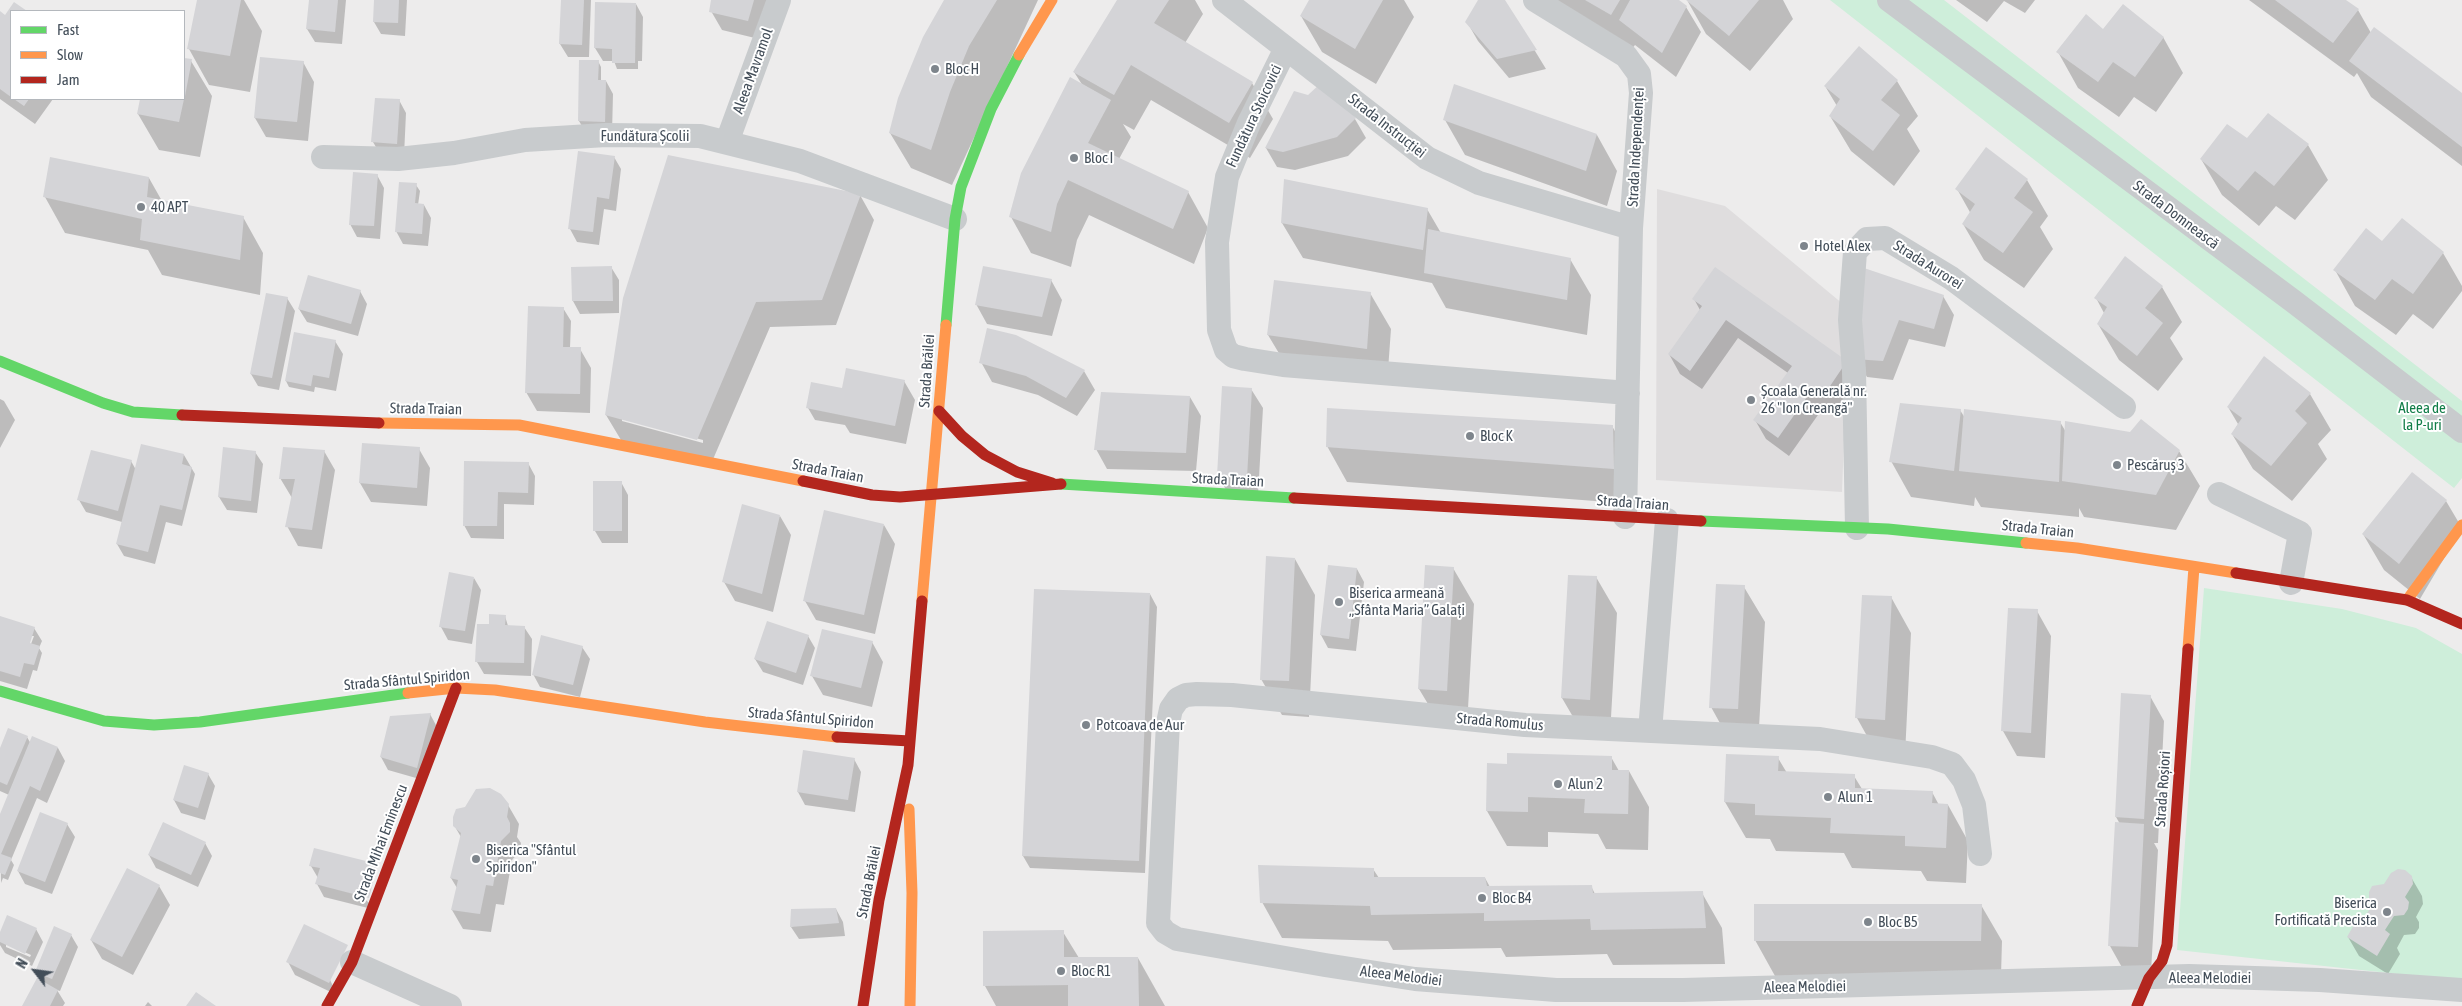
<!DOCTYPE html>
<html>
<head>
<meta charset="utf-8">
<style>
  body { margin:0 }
  #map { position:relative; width:2462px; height:1006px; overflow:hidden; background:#edecec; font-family:"Asap Condensed",sans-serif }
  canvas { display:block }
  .legend { position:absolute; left:10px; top:10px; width:175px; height:90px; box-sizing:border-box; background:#fff; border:1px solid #b4b8bd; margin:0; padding:6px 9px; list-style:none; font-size:15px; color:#434e59 }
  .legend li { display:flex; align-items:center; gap:10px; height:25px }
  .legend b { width:25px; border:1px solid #b4b8bd }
  .north { position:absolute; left:10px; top:946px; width:50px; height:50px; -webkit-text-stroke:4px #fff; paint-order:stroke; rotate:300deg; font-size:14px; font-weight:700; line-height:20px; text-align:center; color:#434e59 }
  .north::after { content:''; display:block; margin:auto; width:18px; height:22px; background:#434e59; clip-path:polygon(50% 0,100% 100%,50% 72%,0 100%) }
</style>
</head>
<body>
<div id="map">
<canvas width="2462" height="1006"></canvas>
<ul class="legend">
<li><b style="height:6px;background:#63d668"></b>Fast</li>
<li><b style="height:6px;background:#ff974d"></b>Slow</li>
<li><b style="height:6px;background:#b3261e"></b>Jam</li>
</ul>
<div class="north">N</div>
</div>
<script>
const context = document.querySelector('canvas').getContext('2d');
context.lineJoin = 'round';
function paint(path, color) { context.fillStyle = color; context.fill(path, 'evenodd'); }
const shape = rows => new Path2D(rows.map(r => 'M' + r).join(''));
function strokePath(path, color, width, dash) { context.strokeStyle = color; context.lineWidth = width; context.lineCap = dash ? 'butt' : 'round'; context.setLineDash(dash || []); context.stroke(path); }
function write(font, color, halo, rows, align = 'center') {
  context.font = font + ' "Asap Condensed",sans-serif'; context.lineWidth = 4; context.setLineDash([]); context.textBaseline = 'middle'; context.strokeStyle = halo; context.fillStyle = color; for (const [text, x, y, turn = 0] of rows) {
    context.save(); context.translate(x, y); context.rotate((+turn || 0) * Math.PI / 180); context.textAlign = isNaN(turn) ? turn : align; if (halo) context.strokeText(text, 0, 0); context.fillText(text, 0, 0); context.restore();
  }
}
paint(shape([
  [1657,189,1725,206,1849,309,1842,492,1656,480]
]), '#dfddde');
paint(shape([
  [1830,0,1944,0,2462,401,2462,478,2454,488],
  [2204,588,2342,609,2416,628,2462,654,2462,981,2177,950]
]), '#ceeeda');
paint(shape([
  [198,0,244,0,262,31,250,92,209,85,189,49],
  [310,0,346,0,342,44,315,42,307,29],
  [375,0,407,0,405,36,381,34,374,22],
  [562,0,591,0,589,57,568,57,560,44],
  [713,0,769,0,759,39,722,30,711,11],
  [946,0,1038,0,952,185,911,168,890,133],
  [1118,0,1195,0,1203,14,1185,43,1252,83,1273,119,1250,158,1151,100,1134,130,1123,124,1131,137,1119,159,1188,192,1208,228,1194,264,1089,215,1077,240,1071,267,1031,253,1011,217,1083,86,1074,72],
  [1310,0,1404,0,1414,17,1376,84,1322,52,1301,16],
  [1479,0,1504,0,1546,69,1509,78,1478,41,1467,22],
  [1547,0,1677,0,1686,7,1701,32,1676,77,1635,45,1631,50],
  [1687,0,1783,0,1793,19,1750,71,1706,34],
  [1956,0,2035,0,2025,13,2004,1,1987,22],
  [2249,0,2344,0,2358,10,2371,33,2462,95,2462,166,2371,97,2357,73,2354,77],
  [15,4,25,11,11,11,11,99,53,99,35,124,0,99,0,13,5,17],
  [636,4,643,17,642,61,638,61,638,69,617,69,614,61,603,61,595,48],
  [2163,37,2183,73,2156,112,2134,97,2119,117,2078,88,2058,52],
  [184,59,191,61,212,96,200,157,159,150,138,114,141,99,184,99],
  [598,61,601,67,601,81,606,81,613,94,612,134,586,133,579,121],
  [303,62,314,82,308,141,266,137,255,118],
  [1897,81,1918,116,1907,129,1920,151,1894,186,1851,151,1830,116,1837,106,1825,86],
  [1321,85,1355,119,1366,138,1348,156,1295,170,1277,167,1266,148,1308,97],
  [399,100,406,113,404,156,380,154,373,142],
  [1445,120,1597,135,1617,171,1607,206,1465,155],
  [2247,140,2308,145,2328,180,2295,220,2276,206,2259,226,2222,195,2201,159],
  [1986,149,2027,180,2048,216,2040,227,2053,249,2024,288,1984,260,1963,224,1971,214,1957,189],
  [614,157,621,169,616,211,604,209,599,245,577,242,570,229],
  [377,175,384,188,380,239,357,237,350,224],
  [149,178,162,201,243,217,263,253,260,295,162,275,148,250,65,233,45,197],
  [416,185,420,191,418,205,424,205,431,218,428,246,403,244,396,231],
  [860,195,874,220,836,325,770,327,711,464,621,440,606,415],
  [622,419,703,440,703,443,622,421],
  [1427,209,1441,233,1570,259,1591,295,1587,335,1446,308,1432,283,1303,258,1282,223],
  [2383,243,2443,253,2462,286,2462,291,2433,329,2413,314,2396,335,2355,306,2335,270],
  [611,267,619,280,619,313,580,314,573,301],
  [1862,269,1943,296,1954,315,1945,347,1909,339,1893,380,1867,377,1856,358],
  [1051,280,1062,300,1052,336,987,324,976,304],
  [2162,287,2182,322,2170,338,2183,359,2158,391,2119,360,2098,324,2104,313,2096,298],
  [360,291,367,304,358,336,307,322,299,309],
  [1370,293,1391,329,1387,384,1289,370,1268,335],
  [287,298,295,311,279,390,258,386,251,374],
  [1694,299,1846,362,1857,381,1836,413,1825,405,1789,456,1766,439,1755,420,1788,373,1738,338,1702,389,1680,374,1669,354,1700,310],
  [563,308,571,321,570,348,580,349,591,368,590,413,537,411,526,392],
  [335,341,343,354,336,391,315,387,314,392,289,387,286,381],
  [981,362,1084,371,1095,390,1077,416,1038,395,992,382],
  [904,381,915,400,906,444,850,433,845,425,815,420,808,408,841,390],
  [1251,389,1263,408,1258,495,1229,495,1218,476],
  [2310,394,2331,430,2318,444,2327,459,2292,501,2253,469,2232,434,2238,424,2228,407],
  [1190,397,1201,416,1196,471,1107,469,1096,449],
  [0,399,4,401,15,420,0,448],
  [1960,410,1965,418,2060,422,2066,432,2179,451,2200,486,2176,530,2084,517,2079,508,2079,517,1981,507,1975,497,1974,506,1911,497,1891,461],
  [1612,426,1633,462,1634,504,1347,482,1327,446],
  [419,449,430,468,427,506,371,502,360,483],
  [324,451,335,470,322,549,298,546,287,526,292,498,280,478],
  [255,452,263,464,257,513,227,510,219,497],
  [184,455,195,474,182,526,166,522,155,564,124,556,117,544,122,522,86,512,79,500,131,461,136,470],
  [466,462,528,463,535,476,534,505,504,504,504,539,471,538,464,525],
  [621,482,628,495,628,543,602,543,595,531],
  [2446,501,2462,528,2420,599,2384,570,2363,534],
  [780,516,791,535,773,612,735,601,724,582],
  [884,525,895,544,875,634,816,620,805,601],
  [1295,559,1315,595,1309,717,1282,715,1261,679],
  [1330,566,1357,569,1364,582,1356,651,1328,648,1321,635],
  [1453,568,1474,604,1467,726,1440,724,1419,689],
  [1596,577,1617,613,1610,735,1583,734,1562,698],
  [474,578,481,590,472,644,448,640,441,627],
  [1744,587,1765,622,1758,745,1731,743,1711,707],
  [1150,594,1157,607,1145,873,1030,868,1023,856],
  [1891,597,1911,633,1905,755,1877,754,1857,718],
  [2009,609,2037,611,2051,636,2045,758,2017,756,2003,731],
  [505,616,508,626,524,627,532,639,531,676,484,674,477,662,490,626],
  [0,618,34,628,42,641,39,648,42,653,37,671,33,670,27,689,0,681],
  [31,636,34,636,31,644,28,644],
  [808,636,815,648,803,685,763,672,755,659],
  [872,642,883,662,872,707,823,695,812,676],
  [582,647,590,659,580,697,540,687,533,674],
  [2150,696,2164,721,2158,843,2154,843,2158,850,2151,972,2124,971,2110,946,2120,824,2116,817],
  [430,714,437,727,423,780,388,770,381,757],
  [27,737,31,744,58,748,65,761,47,803,37,798,11,860,14,865,8,880,3,878,1,883,0,817,9,795,0,791,0,751],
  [1727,755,1778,758,1787,773,1854,776,1862,789,1932,792,1939,805,1948,805,1968,841,1966,883,1927,881,1921,871,1852,868,1844,853,1776,851,1770,839,1746,838,1725,802],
  [1611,757,1619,771,1629,771,1649,807,1648,850,1606,849,1598,834,1548,832,1548,847,1507,846,1487,811,1508,765],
  [854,759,861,772,855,812,805,805,798,792],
  [208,774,215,786,205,820,181,813,174,800],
  [508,805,519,824,517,837,521,843,520,851,512,860,504,905,496,904,491,932,463,929,452,910,457,888,451,878,461,837,454,825],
  [67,824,75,837,52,894,25,884,18,871],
  [205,843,212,856,198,887,156,868,149,855],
  [315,849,376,910,324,897,317,884,318,878,311,866],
  [1373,869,1379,878,1485,878,1490,887,1591,886,1595,894,1702,893,1722,928,1725,964,1613,965,1607,954,1506,957,1501,948,1393,950,1388,941,1282,938,1262,902],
  [2411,877,2422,896,2423,904,2416,917,2419,922,2419,928,2415,934,2404,935,2397,948,2400,954,2388,974,2359,956,2348,937,2364,920,2374,905,2370,899,2384,885],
  [159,886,170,905,133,975,102,959,91,940],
  [1981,905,2002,941,2001,976,1775,976,1755,940],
  [836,909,843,922,845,936,799,939,791,927],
  [305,925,337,995,295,975,288,962],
  [36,929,43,942,32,966,5,953,0,945,0,935],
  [6,944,31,955,30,957,6,947],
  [1063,932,1079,958,1138,958,1165,1006,996,1006,985,986],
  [71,935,78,947,60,991,57,990,65,1003,63,1006,24,1006,43,983,36,972],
  [148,1002,152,1006,145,1006]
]), '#0003');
paint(shape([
  [197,0,241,0,230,56,187,49],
  [309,0,338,0,335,32,306,29],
  [374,0,399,0,398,23,373,22],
  [561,0,584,0,582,45,559,44],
  [711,0,754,0,748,21,709,12],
  [944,0,997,0,969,46,950,92,931,150,889,133,898,98,923,37],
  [1117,0,1169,0,1154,23,1253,82,1229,123,1131,65,1114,95,1073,72],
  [1309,0,1383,0,1355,49,1300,16],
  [1478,0,1505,0,1537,50,1497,59,1465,22],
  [1585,0,1620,0,1611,15],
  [1630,0,1679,0,1687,6,1662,53,1619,20],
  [1686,0,1759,0,1729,36],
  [2275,0,2346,0,2359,9,2333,43],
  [14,2,27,11,11,11,11,97,0,89,0,11,5,15],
  [595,2,636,3,635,63,612,63,612,49,594,48],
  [2123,4,2164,37,2135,77,2113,62,2098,82,2056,52,2086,14,2103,29],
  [2374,27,2462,93,2462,147,2349,61],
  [1859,46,1898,80,1881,100,1900,115,1873,151,1829,116,1840,99,1824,86],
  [260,57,304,61,297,122,254,118],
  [184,58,192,59,185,96,184,96],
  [579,60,599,60,598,80,606,80,605,122,578,121],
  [1070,77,1111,100,1088,143,1189,191,1173,229,1068,180,1057,204,1051,232,1009,217,1021,173],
  [1321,83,1356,118,1337,137,1283,152,1265,148,1294,91,1308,95],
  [1454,84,1597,134,1586,171,1443,120],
  [375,98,400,99,397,144,371,142],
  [14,99,29,99,24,106],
  [140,99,184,99,179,122,137,114],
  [2268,113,2309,144,2274,186,2255,171,2238,191,2200,159,2227,124,2247,138],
  [1986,147,2028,179,2014,198,2033,212,2003,253,1962,224,1975,204,1955,189],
  [578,151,615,156,609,199,597,197,593,232,568,229],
  [668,155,861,194,822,300,756,302,697,440,605,415,623,298],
  [50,157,149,177,147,197,244,216,240,260,140,240,142,219,43,197],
  [353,172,378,174,374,226,349,225],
  [1284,179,1428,208,1423,250,1281,223],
  [399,182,417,183,415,203,424,204,422,234,395,232],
  [2402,218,2444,252,2413,294,2392,279,2375,300,2333,270,2366,228,2382,241],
  [1428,229,1571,258,1567,300,1424,273],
  [2125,256,2163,286,2145,308,2163,323,2137,356,2097,324,2107,307,2094,298],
  [612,266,613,301,572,301,571,267],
  [983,266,1052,279,1042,317,975,305],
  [1715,267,1847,361,1824,395,1814,387,1778,438,1753,420,1792,366,1726,320,1690,371,1668,354,1702,306,1692,299],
  [1861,267,1944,295,1934,329,1899,320,1883,361,1855,359],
  [308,275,361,290,351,324,298,309],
  [1274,280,1371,292,1367,349,1267,335],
  [266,293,288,297,272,378,250,374],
  [528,306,564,307,563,347,581,347,580,394,525,393],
  [987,328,1016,335,1085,370,1066,398,1026,376,979,363],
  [294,332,336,340,329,378,313,375,311,386,285,381],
  [2264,356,2311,393,2295,411,2307,423,2271,466,2231,434,2242,418,2227,407],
  [846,368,905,380,895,426,806,408,811,382,842,388],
  [1222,386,1252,388,1247,477,1217,476],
  [1101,392,1190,396,1186,453,1094,450],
  [1900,403,1961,409,1954,471,1889,462],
  [1327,408,1613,425,1614,469,1326,447],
  [1964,409,2061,421,2059,482,1959,471],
  [2141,419,2180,450,2156,495,2062,481,2065,421,2130,432],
  [362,443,420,447,417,488,359,483],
  [141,444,184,454,182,464,192,467,182,510,160,505,148,552,116,544],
  [223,447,256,451,251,501,218,497],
  [283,447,325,450,312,530,285,527,295,479,279,479],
  [91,450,132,460,118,511,77,500],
  [464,461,529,462,528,493,498,492,497,526,463,526],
  [2412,472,2447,500,2399,564,2362,534],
  [593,481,622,481,622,531,593,531],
  [742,504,780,515,762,594,722,582],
  [824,510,884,524,864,615,803,601],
  [1266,556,1295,558,1289,681,1260,680],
  [1328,565,1357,568,1349,639,1320,635],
  [1425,565,1454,567,1447,691,1418,689],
  [449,572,474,577,465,631,439,627],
  [1568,575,1597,576,1590,700,1561,698],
  [1716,584,1745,585,1738,709,1709,708],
  [1034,589,1150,593,1139,861,1022,856],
  [1862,595,1892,596,1885,720,1855,718],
  [2008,608,2038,609,2031,733,2001,731],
  [489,614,506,615,505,625,525,626,524,663,475,662,477,624,489,624],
  [0,616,35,627,30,643,40,646,34,665,24,663,20,677,0,671],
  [767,621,809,635,796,673,754,659],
  [822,629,873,641,861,688,810,676],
  [541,635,583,646,573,685,532,675],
  [2121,693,2151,695,2144,819,2115,817],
  [431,713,417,768,380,757,390,716],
  [8,728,28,736,7,785,0,782,0,748],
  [32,736,58,747,40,791,30,786,1,854,12,858,5,875,0,873,0,814],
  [803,750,855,758,848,800,797,792],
  [1507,753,1612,756,1612,770,1629,770,1628,814,1584,813,1585,799,1528,797,1528,812,1486,811,1487,763,1507,764],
  [1726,754,1779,756,1778,771,1855,774,1855,788,1933,791,1932,803,1948,804,1946,848,1905,846,1905,836,1830,833,1831,818,1755,815,1755,804,1724,802],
  [184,765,209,773,198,808,173,800],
  [490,788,501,794,509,804,507,817,510,823,510,832,501,841,493,886,486,885,480,914,451,910,458,880,450,878,461,833,453,826,453,817,456,809,465,807,476,789],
  [40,812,68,823,45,882,17,871],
  [163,822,206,842,191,875,148,855],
  [2115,822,2144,824,2138,947,2108,946],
  [314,848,378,864,369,898,315,884,320,868,309,866],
  [1258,865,1374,868,1374,877,1485,877,1487,886,1592,885,1593,893,1703,891,1706,928,1591,930,1590,919,1484,921,1484,913,1371,915,1370,906,1260,903],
  [127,868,160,885,122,957,90,940],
  [2398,869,2405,870,2412,876,2413,884,2405,897,2409,902,2408,909,2404,915,2394,916,2385,930,2390,934,2377,956,2347,937,2359,916,2364,918,2373,904,2369,899,2369,892,2372,886,2384,884,2391,873],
  [1754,904,1982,904,1981,941,1754,941],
  [836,908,839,923,790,927,791,909],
  [7,915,37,928,25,954,0,942,0,932],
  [304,924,348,945,329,983,286,962],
  [54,926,72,934,52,979,35,972],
  [1064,930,1064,957,1138,957,1139,1006,1068,1006,1068,985,983,986,983,931],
  [37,978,58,990,50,1006,22,1006],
  [196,992,216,1006,186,1006]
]), '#d4d4d7');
strokePath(shape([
  [1224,0,1427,158,1479,183,1631,228],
  [1535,0,1626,56,1639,74,1641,93,1631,228,1625,517],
  [1889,0,2293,301,2462,431],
  [1285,50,1249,123,1227,177,1217,242,1219,330,1226,350,1233,356,1245,359,1283,365,1628,393],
  [727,142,779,0],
  [323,157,398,159,454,153,525,140,606,135,700,136,800,161,955,219],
  [2219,494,2300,533,2291,583],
  [1857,528,1854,371,1850,320,1855,252,1867,239,1885,238,1951,278,2124,407],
  [1650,731,1667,520],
  [1980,854,1974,805,1964,780,1952,764,1932,757,1820,739,1525,725,1232,695,1197,694,1186,695,1178,699,1171,709,1168,723,1158,923,1165,932,1177,939,1325,965,1415,979,1556,990,1683,990,2189,976,2320,980,2462,990],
  [352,962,450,1006]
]), '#c8cbcd', 24);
strokePath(shape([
  [946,325,955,219,961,187,991,109,1019,55],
  [0,361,103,403,133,412,182,415],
  [1061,484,1294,498],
  [1701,521,1888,529,2026,543],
  [0,691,104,721,154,725,200,722,408,693]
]), '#63d668', 11);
strokePath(shape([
  [1019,55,1052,0],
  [379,423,519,425,803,481],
  [2026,543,2077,548,2236,573],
  [2407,600,2462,525],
  [922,601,946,325],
  [2188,649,2194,567],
  [408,693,456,688,495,690,705,722,837,737],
  [909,809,912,893,910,1006]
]), '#ff974d', 11);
strokePath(shape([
  [939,411,962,436,985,455,1017,472,1052,483],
  [182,415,379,423],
  [803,481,872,495,900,497,1061,484],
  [1294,498,1701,521],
  [2236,573,2407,600,2462,624],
  [837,737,910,741],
  [327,1006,352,962,456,688],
  [863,1006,879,900,908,765,922,601],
  [2137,1006,2149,978,2162,961,2167,945,2188,649]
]), '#b3261e', 11);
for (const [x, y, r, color] of [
  [935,69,5,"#7e858c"],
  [1074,158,5,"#7e858c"],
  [141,207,5,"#7e858c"],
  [1804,246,5,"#7e858c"],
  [1751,400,5,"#7e858c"],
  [1470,436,5,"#7e858c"],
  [2117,465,5,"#7e858c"],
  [1339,602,5,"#7e858c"],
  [1086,725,5,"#7e858c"],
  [1558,784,5,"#7e858c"],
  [1828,797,5,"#7e858c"],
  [476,859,5,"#7e858c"],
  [1482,898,5,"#7e858c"],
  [2387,912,5,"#7e858c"],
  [1868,922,5,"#7e858c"],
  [1061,971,5,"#7e858c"]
]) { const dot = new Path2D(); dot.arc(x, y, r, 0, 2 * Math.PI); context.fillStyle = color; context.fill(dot); strokePath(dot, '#fff', 2); }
write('15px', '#434e59', '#fff', [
  ["Bloc H",945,69],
  ["Bloc I",1084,158],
  ["40 APT",151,207],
  ["Hotel Alex",1814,246],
  ["Școala Generală nr.",1761,391],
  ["26 \"Ion Creangă\"",1761,408],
  ["Bloc K",1480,436],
  ["Pescăruș 3",2127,465],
  ["Biserica armeană",1349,593],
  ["„Sfânta Maria” Galați",1349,610],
  ["Potcoava de Aur",1096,725],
  ["Alun 2",1568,784],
  ["Alun 1",1838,797],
  ["Biserica \"Sfântul",486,850],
  ["Spiridon\"",486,867],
  ["Bloc B4",1492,898],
  ["Biserica",2377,903,"right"],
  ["Fortificată Precista",2377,920,"right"],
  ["Bloc B5",1878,922],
  ["Bloc R1",1071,971]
], 'left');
write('15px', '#434e59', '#fff', [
  ["Aleea Mavramol",753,71,-70],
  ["Fundătura Stoicovici",1254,116,-65],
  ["Strada Instrucției",1387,126,38],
  ["Fundătura Școlii",645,136],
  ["Strada Independenței",1636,147,-87],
  ["Strada Domnească",2176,215,37],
  ["Strada Aurorei",1928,265,32],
  ["Strada Brăilei",927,371,-86],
  ["Strada Traian",426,409,1],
  ["Strada Traian",828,471,11],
  ["Strada Traian",1228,480,3],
  ["Strada Traian",1633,503,4],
  ["Strada Traian",2038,529,6],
  ["Strada Sfântul Spiridon",407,680,-5],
  ["Strada Sfântul Spiridon",811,718,5],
  ["Strada Romulus",1500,722,5],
  ["Strada Roșiori",2163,789,-86],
  ["Strada Mihai Eminescu",381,843,-69],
  ["Strada Brăilei",869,882,-79],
  ["Aleea Melodiei",1401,976,7],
  ["Aleea Melodiei",2210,978],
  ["Aleea Melodiei",1805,987,-1]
]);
write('15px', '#117d48', '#fff', [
  ["Aleea de",2422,408],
  ["la P-uri",2422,425]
]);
</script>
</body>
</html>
